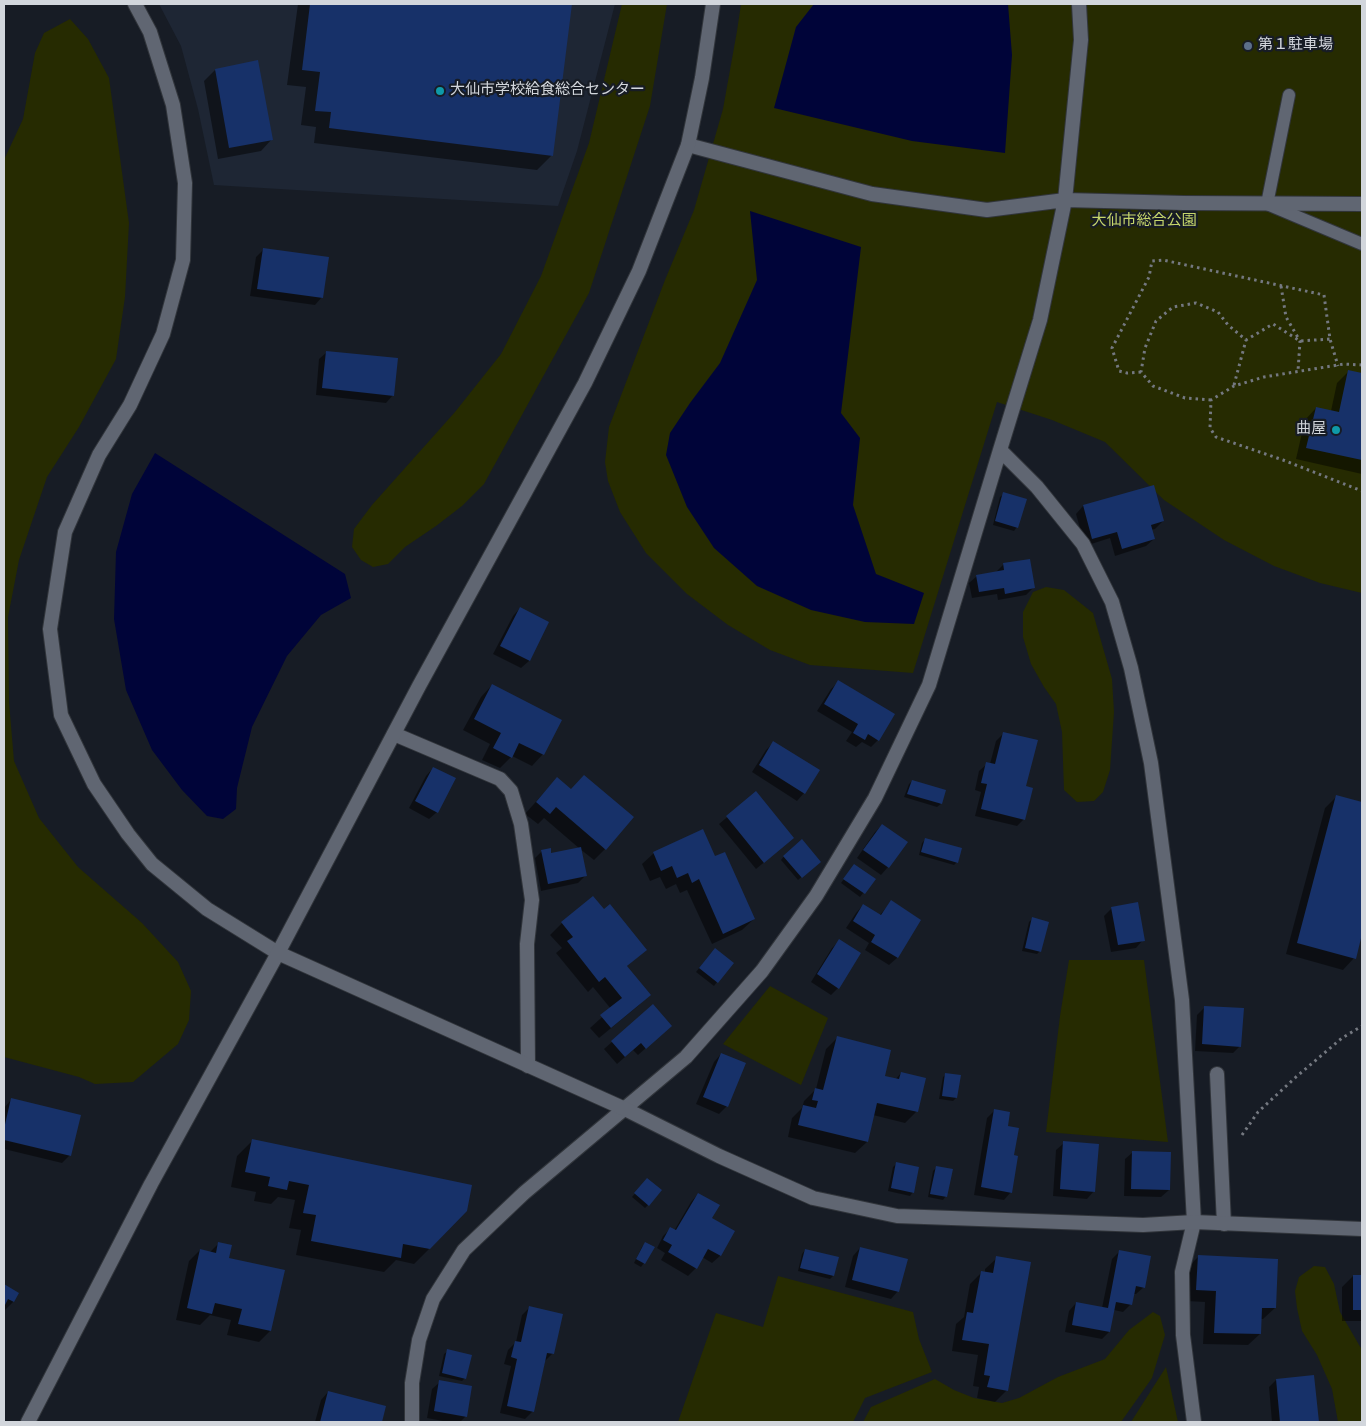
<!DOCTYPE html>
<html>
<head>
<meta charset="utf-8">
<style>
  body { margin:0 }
  #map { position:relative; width:1366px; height:1426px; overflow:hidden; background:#171c25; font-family:"Source Sans 3",sans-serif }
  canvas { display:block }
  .frame { position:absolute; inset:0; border:5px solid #d2d6dc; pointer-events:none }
</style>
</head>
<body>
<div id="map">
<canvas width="1366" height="1426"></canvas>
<div class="frame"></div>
</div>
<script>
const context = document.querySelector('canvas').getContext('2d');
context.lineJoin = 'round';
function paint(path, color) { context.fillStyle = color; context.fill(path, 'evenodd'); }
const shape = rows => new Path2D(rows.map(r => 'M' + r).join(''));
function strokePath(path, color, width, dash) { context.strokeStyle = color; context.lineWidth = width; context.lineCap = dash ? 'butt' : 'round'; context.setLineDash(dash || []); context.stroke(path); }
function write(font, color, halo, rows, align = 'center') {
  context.font = font + ' "Source Sans 3","Noto Sans JP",sans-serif'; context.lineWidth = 4.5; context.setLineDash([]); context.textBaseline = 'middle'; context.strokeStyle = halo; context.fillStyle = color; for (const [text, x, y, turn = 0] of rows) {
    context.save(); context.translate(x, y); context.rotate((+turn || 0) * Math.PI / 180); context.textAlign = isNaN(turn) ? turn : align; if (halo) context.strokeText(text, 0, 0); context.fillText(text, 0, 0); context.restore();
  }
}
paint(shape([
  [159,4,615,4,577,151,558,206,214,185,198,109,181,46]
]), '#1e2634');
paint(shape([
  [622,4,667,4,650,106,589,293,484,484,462,506,436,526,405,547,388,564,373,567,361,560,352,547,354,529,372,505,455,412,501,354,541,276,589,143],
  [741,4,1362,4,1362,593,1320,583,1274,566,1224,540,1164,500,1105,442,1052,420,997,402,913,673,810,665,770,650,728,625,687,594,646,553,620,512,608,481,605,462,609,427,665,280,694,210,723,109,737,31],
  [70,19,88,39,109,78,129,223,125,297,116,359,79,427,47,477,19,560,8,617,9,702,14,761,39,818,78,867,142,923,178,962,191,991,189,1020,178,1044,133,1082,95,1084,79,1077,4,1057,4,160,23,119,35,53,44,33],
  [1046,587,1064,590,1093,613,1112,679,1114,712,1110,770,1103,792,1094,801,1077,802,1064,790,1062,732,1056,704,1044,687,1031,664,1023,637,1023,612,1033,592],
  [1069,960,1144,960,1168,1142,1046,1132,1060,1016],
  [770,986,828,1018,801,1085,723,1044],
  [1314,1266,1325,1267,1334,1284,1340,1312,1362,1350,1362,1422,1338,1422,1332,1389,1317,1355,1302,1331,1297,1308,1295,1291,1299,1277],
  [778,1276,913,1312,919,1339,932,1372,865,1398,853,1422,678,1422,716,1313,763,1327],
  [1153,1312,1160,1316,1165,1335,1152,1378,1121,1422,863,1422,871,1407,935,1379,954,1390,974,1398,1002,1403,1019,1398,1058,1377,1105,1359,1129,1330],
  [1166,1367,1178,1422,1131,1422]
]), '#262b01');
paint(shape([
  [814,4,1008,4,1012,55,1005,153,912,141,774,108,796,27],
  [750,211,861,247,841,413,860,438,853,505,876,574,924,593,914,624,865,622,811,610,757,586,714,548,687,507,666,455,670,433,690,403,720,363,757,280],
  [155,453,345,574,351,598,321,615,287,656,252,727,237,788,236,809,223,819,207,816,182,790,152,750,126,690,114,619,116,552,132,494]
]), '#000439');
paint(shape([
  [298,4,571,4,552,155,537,170,314,143,316,127,301,125,306,87,287,85],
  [215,70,272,139,261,151,218,159,204,81],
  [263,250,322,297,315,305,250,296,256,257],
  [327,352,393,395,386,403,316,395,319,359],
  [1348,372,1362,375,1362,474,1296,459,1305,420,1316,408,1331,411,1337,383],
  [1153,487,1163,521,1155,529,1151,530,1154,539,1146,546,1115,556,1110,538,1085,546,1076,514,1083,506],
  [1004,494,1017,527,1014,531,993,525,1000,497],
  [1004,564,1033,588,1026,595,998,600,997,594,972,598,969,583,977,576,996,572],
  [520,608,548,623,529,661,521,668,493,654,513,616],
  [838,682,878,740,871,747,862,742,856,747,846,741,852,732,817,711,831,689],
  [492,685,543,754,532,766,512,756,500,768,482,760,490,744,463,730,481,697],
  [1004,733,1025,787,1024,819,1017,826,975,816,981,792,975,790,979,771,987,764,990,764,996,741],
  [773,743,804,793,797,801,752,772,766,750],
  [433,768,437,812,429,819,409,808,426,776],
  [557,778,570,790,605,849,594,860,580,849,585,876,578,883,541,891,535,858,542,851,549,855,580,849,544,818,538,824,525,814],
  [912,781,941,804,937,807,904,797,909,784],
  [756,793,785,845,756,869,719,824],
  [1336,797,1362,803,1362,929,1354,958,1343,970,1286,954,1325,808],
  [882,825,888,867,881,875,857,858,875,832],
  [926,839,957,862,954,865,919,855,922,843],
  [654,853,715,858,754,919,742,930,712,944,687,890,680,893,676,884,666,889,660,877,650,881,642,864],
  [784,856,816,865,798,880,781,860],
  [851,869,874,879,860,897,841,883],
  [593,898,604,911,645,950,626,967,649,995,638,1006,599,1038,590,1028,611,1009,593,987,588,992,556,953,562,948,550,935,562,923],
  [891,902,920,921,897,958,889,965,865,950,869,943,846,928,856,913,863,905,879,916],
  [1112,908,1143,940,1136,948,1111,952,1104,916],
  [1033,918,1040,951,1037,954,1022,951,1029,922],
  [839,941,838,988,831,995,811,982,832,948],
  [712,952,717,982,714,986,696,972],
  [653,1006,663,1033,638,1055,633,1050,617,1064,604,1049],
  [1205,1007,1240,1046,1233,1053,1195,1051,1197,1015],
  [837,1038,883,1077,895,1080,901,1073,916,1112,905,1123,873,1115,867,1142,855,1153,788,1137,792,1118,802,1108,804,1101,816,1089,826,1049],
  [721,1054,727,1106,719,1114,696,1104,714,1062],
  [946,1074,956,1098,953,1101,939,1099,943,1077],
  [11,1100,70,1155,62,1163,4,1149,4,1108],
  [995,1110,1007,1127,1013,1156,1011,1192,1004,1200,974,1195,987,1118],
  [252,1141,429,1249,414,1264,396,1260,384,1272,296,1255,301,1230,289,1228,295,1200,278,1197,271,1204,254,1201,256,1192,231,1187,237,1156],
  [1064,1143,1094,1191,1087,1199,1053,1196,1056,1150],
  [1133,1152,1169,1190,1161,1197,1124,1196,1125,1159],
  [896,1164,913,1192,910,1196,888,1191,893,1167],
  [937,1167,946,1196,943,1200,928,1197,933,1171],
  [644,1183,648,1205,645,1208,632,1197],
  [698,1194,711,1219,733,1232,720,1256,712,1263,702,1257,696,1268,688,1276,661,1260,665,1253,657,1248,663,1236,670,1229,674,1231,691,1202],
  [219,1243,270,1331,259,1342,227,1335,231,1320,210,1315,200,1325,176,1320,189,1261,200,1250,210,1252],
  [646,1244,644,1263,641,1267,634,1263,642,1247],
  [860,1248,898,1291,891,1299,845,1287,853,1256],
  [805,1250,833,1276,830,1279,798,1271,802,1254],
  [1120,1251,1144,1287,1136,1294,1133,1294,1131,1304,1123,1312,1114,1310,1109,1332,1102,1339,1065,1332,1069,1311,1076,1303,1102,1308,1112,1259],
  [1198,1257,1275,1308,1263,1319,1260,1319,1260,1334,1248,1345,1203,1344,1205,1302,1186,1301,1187,1268],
  [997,1258,1007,1390,995,1402,977,1398,979,1387,973,1386,978,1355,952,1351,956,1324,964,1317,970,1284,981,1273,985,1273,985,1269],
  [1353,1276,1362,1276,1362,1321,1342,1321,1342,1287],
  [4,1286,17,1294,13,1302,4,1311],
  [529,1308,553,1353,545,1361,533,1411,525,1419,500,1413,511,1366,504,1364,508,1350,516,1342,522,1315],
  [448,1351,465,1378,462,1381,439,1376,444,1354],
  [1313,1376,1318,1422,1272,1422,1269,1387,1276,1380],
  [440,1382,471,1387,465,1417,460,1422,448,1422,427,1418,432,1389],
  [328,1392,384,1407,380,1422,315,1422,321,1400]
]), '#0007');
paint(shape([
  [310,4,572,4,553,156,329,128,331,112,315,111,320,72,302,70],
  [258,60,273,140,229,148,215,69],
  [263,248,329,257,323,298,257,289],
  [326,351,398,358,394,396,322,388],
  [1348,370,1362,373,1362,460,1306,448,1316,407,1339,412],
  [1154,485,1164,521,1151,525,1155,539,1122,549,1117,532,1092,539,1083,505],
  [1003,492,1027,499,1018,528,995,521],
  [1030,559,1035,588,1005,594,1004,588,979,592,976,575,1004,570,1003,563],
  [520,607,549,622,530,661,500,646],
  [838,680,895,714,879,741,868,734,865,740,853,733,858,724,824,704],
  [492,684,562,720,544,755,519,743,512,758,493,748,501,733,474,719],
  [1003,732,1038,740,1026,786,1033,788,1025,820,981,809,987,784,981,783,986,762,995,764],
  [773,741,820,770,805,794,759,765],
  [433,767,456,778,438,813,415,801],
  [584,775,634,817,606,850,556,807,550,814,536,802,557,777,571,789],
  [912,780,946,790,942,804,907,794],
  [756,791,794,838,764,863,726,816],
  [1336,795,1362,802,1362,934,1356,959,1297,943],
  [882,824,908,842,889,868,863,850],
  [703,829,715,856,725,852,755,919,723,934,699,879,692,883,688,873,677,878,672,866,661,871,653,852],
  [925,838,962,848,958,863,921,852],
  [802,839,821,862,802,878,783,856],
  [581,847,587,876,548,884,541,850,551,848,551,853],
  [854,864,876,879,865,894,843,879],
  [593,896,604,909,610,904,647,950,627,966,651,995,611,1028,600,1015,622,998,605,977,599,982,567,941,573,937,561,922],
  [891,900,921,920,898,958,871,942,875,935,853,921,863,904,881,915],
  [1138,902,1145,941,1118,945,1111,907],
  [1032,917,1049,922,1041,952,1025,948],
  [839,939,861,953,839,989,817,974],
  [715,948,734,963,718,983,699,968],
  [653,1004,672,1026,646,1049,641,1043,625,1057,611,1041],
  [1204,1006,1244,1008,1241,1047,1202,1044],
  [837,1036,891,1050,885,1076,899,1079,901,1072,926,1078,918,1112,877,1103,868,1142,798,1125,803,1105,816,1108,818,1101,812,1100,815,1088,823,1090],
  [721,1053,746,1063,728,1107,703,1097],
  [945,1073,961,1075,957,1098,942,1096],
  [11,1098,81,1115,71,1156,4,1140,4,1129],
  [994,1109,1010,1112,1008,1126,1019,1128,1014,1155,1018,1156,1012,1193,981,1187],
  [252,1139,472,1185,467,1211,430,1249,403,1244,401,1258,311,1241,316,1215,303,1213,309,1185,289,1181,287,1190,268,1186,270,1177,245,1172],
  [1063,1141,1099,1144,1095,1192,1060,1189],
  [1132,1151,1171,1152,1170,1190,1131,1189],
  [896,1162,919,1167,914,1193,891,1188],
  [936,1166,953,1169,947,1197,930,1194],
  [647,1178,662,1190,649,1206,634,1193],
  [698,1193,720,1205,712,1218,735,1231,721,1256,708,1249,697,1269,668,1252,672,1245,663,1240,670,1227,676,1230],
  [218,1242,232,1245,229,1258,285,1270,271,1331,238,1324,242,1309,215,1303,212,1314,187,1308,200,1249,216,1253],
  [645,1242,655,1247,645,1264,636,1259],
  [860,1247,908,1259,899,1292,852,1280],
  [805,1249,839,1257,834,1276,800,1268],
  [1119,1250,1151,1256,1145,1288,1136,1286,1132,1305,1116,1302,1110,1332,1072,1325,1076,1302,1108,1308],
  [1198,1255,1278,1259,1276,1308,1262,1308,1261,1334,1214,1333,1216,1291,1196,1290],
  [996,1256,1031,1262,1008,1391,987,1387,990,1376,984,1375,989,1344,962,1340,967,1312,973,1313,981,1271,993,1273],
  [1353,1275,1362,1275,1362,1310,1353,1310],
  [4,1284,19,1293,14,1302,8,1299,4,1307],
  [529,1306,563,1314,554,1354,547,1353,534,1412,507,1406,517,1359,511,1357,515,1341,521,1342],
  [447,1349,472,1355,466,1379,442,1373],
  [1314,1375,1319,1422,1280,1422,1276,1379],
  [439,1380,472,1386,467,1417,434,1411],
  [328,1391,386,1406,382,1422,320,1422]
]), '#173169');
const service = shape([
  [1289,95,1267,204,1362,244]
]);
const minor = shape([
  [135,4,150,32,173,105,185,183,183,260,163,334,130,405,99,455,65,532,50,629,61,715,94,784,128,834,152,864,207,909,278,953],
  [688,145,872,194,987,210,1065,200,1184,203,1362,204],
  [1000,450,1037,487,1083,544,1112,602,1131,668,1151,763,1182,1000,1194,1222,1182,1272,1183,1335,1194,1422],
  [394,734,500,779,511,791,521,824,532,900,527,944,528,1066],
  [1217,1074,1224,1224],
  [412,1422,412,1383,419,1340,433,1299,464,1250,524,1193,686,1057,762,971,816,896,875,798,929,685,1000,450,1040,320,1065,200,1081,40,1079,4]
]);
const tertiary = shape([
  [278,953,625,1109,719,1156,813,1198,897,1216,1143,1225,1194,1222,1362,1229],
  [28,1422,151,1184,278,953,419,686,585,383,639,271,688,145,702,78,713,4]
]);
strokePath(service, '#31353b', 14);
strokePath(minor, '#31353b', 16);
strokePath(tertiary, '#31353b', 16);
strokePath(shape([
  [1281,286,1286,317,1300,341,1298,371],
  [1362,365,1344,364,1264,377,1234,386,1211,400,1210,428,1216,437,1283,460,1362,491],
  [1141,372,1127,373,1119,371,1112,348,1149,277,1152,261,1163,260,1324,295,1330,339,1338,366],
  [1234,385,1246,340],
  [1211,400,1185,398,1153,386,1141,372,1145,348,1156,321,1173,307,1196,303,1218,312,1228,325,1246,340,1273,324,1300,341,1330,339],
  [1242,1135,1258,1112,1296,1077,1342,1038,1362,1026]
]), '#747880', 3, [2.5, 4]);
strokePath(service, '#606672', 12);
strokePath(minor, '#606672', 14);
strokePath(tertiary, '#606672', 14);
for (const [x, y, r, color] of [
  [1248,46,5,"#5c6f8a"],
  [440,91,5,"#0f9aa8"],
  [1336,430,5,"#0f9aa8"]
]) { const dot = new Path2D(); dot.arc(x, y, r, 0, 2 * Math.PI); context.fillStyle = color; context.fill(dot); strokePath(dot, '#171c25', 2); }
write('15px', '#d2d6dc', '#171c25', [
  ["第１駐車場",1258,46],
  ["大仙市学校給食総合センター",450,91],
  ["曲屋",1326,430,"right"]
], 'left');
write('15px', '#c6d66b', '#171c25', [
  ["大仙市総合公園",1144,222]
]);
</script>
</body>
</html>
